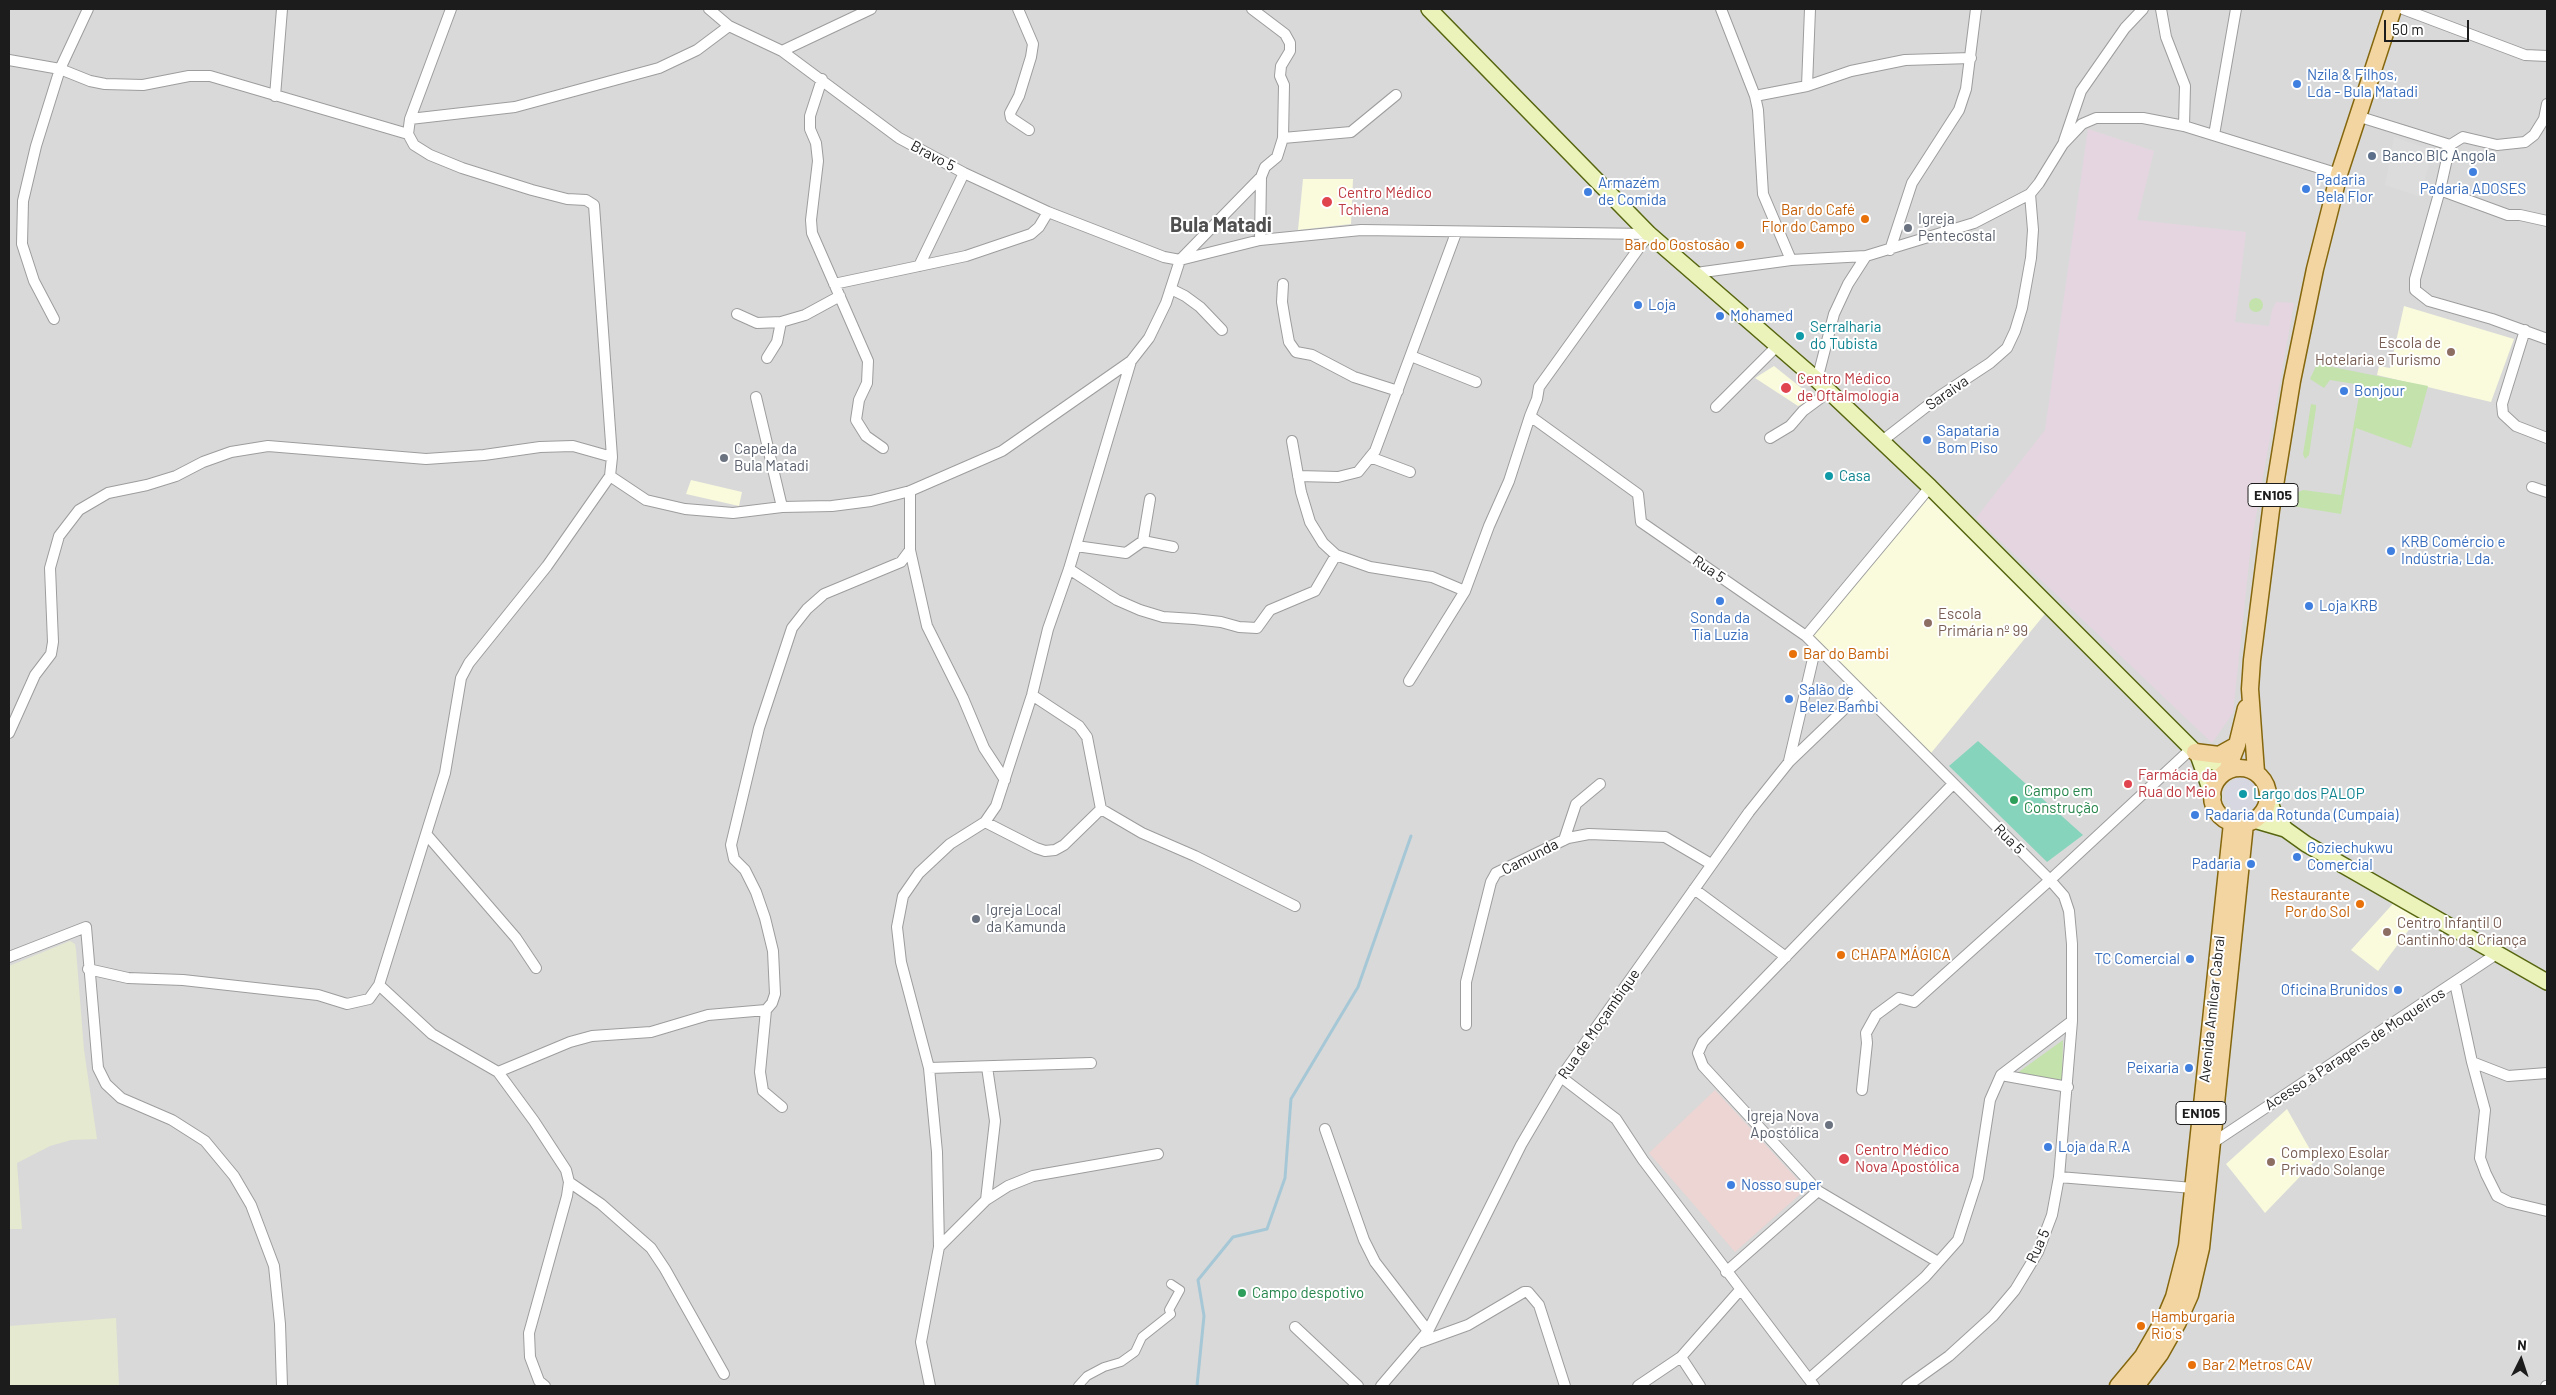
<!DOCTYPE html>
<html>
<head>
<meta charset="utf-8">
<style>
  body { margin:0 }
  #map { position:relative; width:2556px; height:1395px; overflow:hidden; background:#ece9e2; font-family:Barlow,sans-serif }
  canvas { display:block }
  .frame { position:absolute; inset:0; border:10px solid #1c1c1c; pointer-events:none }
  .north { position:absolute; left:2496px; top:1335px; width:50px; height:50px; -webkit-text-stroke:4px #fff; paint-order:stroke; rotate:4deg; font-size:14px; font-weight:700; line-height:20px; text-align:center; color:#1c1c1c }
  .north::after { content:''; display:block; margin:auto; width:18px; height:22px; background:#1c1c1c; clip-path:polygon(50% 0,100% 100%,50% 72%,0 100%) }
  .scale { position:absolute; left:2384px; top:20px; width:85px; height:22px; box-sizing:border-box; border:2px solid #1c1c1c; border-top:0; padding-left:6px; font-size:15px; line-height:18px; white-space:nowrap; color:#1c1c1c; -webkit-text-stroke:4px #fff; paint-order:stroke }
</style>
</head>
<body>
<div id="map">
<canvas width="2556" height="1395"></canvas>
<div class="frame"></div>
<div class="north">N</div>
<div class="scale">50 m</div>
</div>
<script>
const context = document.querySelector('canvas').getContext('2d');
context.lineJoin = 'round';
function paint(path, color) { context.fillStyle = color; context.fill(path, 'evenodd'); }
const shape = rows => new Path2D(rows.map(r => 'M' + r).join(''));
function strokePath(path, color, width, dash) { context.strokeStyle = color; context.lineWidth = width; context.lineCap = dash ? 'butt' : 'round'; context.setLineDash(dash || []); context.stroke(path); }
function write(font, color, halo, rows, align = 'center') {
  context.font = font + ' Barlow,sans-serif'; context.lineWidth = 4; context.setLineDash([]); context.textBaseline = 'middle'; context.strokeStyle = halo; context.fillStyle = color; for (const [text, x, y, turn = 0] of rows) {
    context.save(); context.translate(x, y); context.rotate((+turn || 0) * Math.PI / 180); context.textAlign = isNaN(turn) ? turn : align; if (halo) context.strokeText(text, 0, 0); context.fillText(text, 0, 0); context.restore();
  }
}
paint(shape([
  [9,9,2547,9,2547,1386,9,1386]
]), '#dad9d9');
paint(shape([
  [1715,1090,1806,1189,1735,1252,1649,1153]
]), '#ecd5d2');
paint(shape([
  [2088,129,2154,151,2137,220,2246,232,2235,322,2269,326,2272,310,2276,302,2294,303,2251,544,2233,713,2212,743,1976,518,2045,430]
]), '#e5d5e0');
paint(shape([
  [1303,179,1353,179,1351,224,1298,230],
  [2404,306,2514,339,2491,402,2377,375,2379,366,2390,368],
  [1774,366,1814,398,1798,406,1755,378],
  [691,480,742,492,739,506,686,494],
  [1930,487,2049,609,1927,758,1806,636],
  [2399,897,2420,915,2378,971,2351,950],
  [2287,1109,2316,1160,2265,1213,2226,1164]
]), '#f9fbdc');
paint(shape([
  [70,941,75,944,76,950,84,1050,97,1139,71,1140,50,1146,17,1163,22,1229,9,1229,9,966],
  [116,1318,119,1386,9,1386,9,1326]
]), '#e5e9cf');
paint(shape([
  '2249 305a7 7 0 1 1 14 0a7 7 0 1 1-14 0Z',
  [2317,364,2428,386,2411,448,2356,428,2341,514,2292,506,2289,496,2303,490,2341,495,2361,385,2330,380,2324,388,2310,379],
  [2311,404,2316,405,2316,408,2309,455,2305,459,2303,454],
  [2063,1040,2062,1080,2016,1074]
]), '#c3e2ac');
paint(shape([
  [1978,741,2083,835,2047,862,1949,766]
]), '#87d4bc');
paint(shape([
  [2394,137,2432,150,2421,197,2385,185]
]), '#dcdcdc');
paint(shape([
  '2225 795a18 18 0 1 1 36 0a18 18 0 1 1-36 0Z'
]), '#d7d7e2');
strokePath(shape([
  [1197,1386,1204,1316,1198,1280,1233,1237,1267,1229,1285,1178,1291,1099,1358,987,1411,836]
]), '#a6c8d6', 3);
const pedestrian = shape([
  [1078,1386,1087,1376,1104,1367,1121,1362,1135,1352,1142,1337,1171,1314,1169,1310,1180,1290,1171,1284]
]);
const minor = shape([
  [709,9,729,26,782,51,899,138,964,173,1048,212,1164,257,1180,260,1260,240,1361,230,1649,234],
  [1018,9,1033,44,1031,57,1019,96,1010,113,1011,118,1029,130],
  [1252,9,1285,34,1290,43,1290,51,1281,66,1280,76,1284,85,1283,138,1277,157,1265,167,1261,177,1260,240],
  [1721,9,1755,96,1758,110,1763,194,1791,260],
  [2161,9,2166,37,2185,86,2184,126],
  [2403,9,2525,55,2547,56],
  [782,51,871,9],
  [9,60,60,69,90,81,105,84,143,85,189,76,210,76,408,134],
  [822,79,810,116,810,129,816,143,818,161,811,220,812,233,868,361,867,383,859,400,856,420,866,436,883,448],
  [1807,86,1810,9],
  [275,96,282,9],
  [1755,96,1807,86,1851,71,1905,60,1971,58],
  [2357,116,2450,145,2463,137,2497,145,2525,142,2534,135,2544,119,2547,104],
  [410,119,515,107,659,68,697,50,729,26],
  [2214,135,2236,9],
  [1283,138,1351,132,1396,95],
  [2064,141,2081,91,2125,28,2143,9],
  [2450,145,2440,190,2415,279,2415,290,2429,301,2492,319,2547,339],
  [2440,190,2508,215,2520,215,2547,221],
  [1649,234,1539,387,1537,399,1530,416,1638,494,1641,522,1806,636,2050,880,2064,896,2069,911,2072,944,2072,1021,2059,1177,2052,1215,2038,1252,2015,1290,1993,1316,1949,1356,1907,1386],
  [1890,250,1912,183,1959,110,1966,89,1976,9],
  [919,266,964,173],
  [1696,273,1791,260,1866,256,1974,223,2030,194,2039,183,2063,144,2082,124,2096,118,2143,118,2184,126,2339,174],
  [834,284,966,256,1031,234,1039,227,1048,212],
  [1283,284,1282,302,1285,320,1289,342,1296,352,1312,355,1354,377,1398,391],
  [1171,289,1185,296,1200,307,1222,330],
  [737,314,757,323,781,322,805,315,840,296],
  [54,319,34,281,22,244,23,201,36,146,60,69,88,9],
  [2525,330,2502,404,2503,414,2516,426,2547,438],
  [1411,356,1476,382],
  [767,358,777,342,781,322],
  [1817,380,1834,314,1848,284,1866,256],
  [756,397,782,507],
  [1716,407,1778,345],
  [1770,438,1790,426,1803,411,1830,391],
  [1292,441,1301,492,1310,522,1323,543,1336,555,1370,567,1432,577,1465,591],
  [1882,441,1940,396,1990,363,2007,348,2015,331,2022,308,2031,258,2033,230,2030,194],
  [1370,457,1410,472],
  [610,476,646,500,685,509,733,513,782,507,832,506,871,501,910,491,1002,451,1131,361,1149,338,1166,303,1180,260,1261,177],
  [1298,476,1338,477,1358,472,1375,451,1456,233],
  [2532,487,2547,492],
  [1143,541,1173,547],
  [1076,546,1126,553,1143,541,1150,499],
  [910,550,927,626,963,698,984,748,1005,780],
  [1069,569,1117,600,1140,610,1163,617,1194,619,1221,622,1239,627,1257,628,1270,610,1315,591,1336,555],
  [1806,636,1930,487],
  [1409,681,1465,591,1489,526,1509,481,1530,416],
  [1032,695,1079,726,1087,737,1101,809],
  [9,733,35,675,51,654,53,642,50,568,59,536,79,510,108,493,147,485,176,476,203,462,231,452,268,446,426,459,484,455,540,447,573,446,612,457],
  [1789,761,1816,646],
  [1101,809,1142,833,1195,856,1295,906],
  [985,822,1036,848,1045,851,1055,850,1064,845,1101,809],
  [427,835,516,938,536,968],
  [1564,840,1576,804,1600,784],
  [1694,889,1786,957],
  [9,957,86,927,98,1068,106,1084,121,1098,172,1120,205,1141,234,1176,251,1205,274,1266,280,1324,282,1386],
  [88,969,128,978,183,980,318,995,347,1004,369,999,379,985,445,773,461,678,469,663,547,566,610,476,612,457,594,205,586,200,567,199,532,190,462,168,430,155,414,145,408,134,410,119,451,9],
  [2455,983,2472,1062,2508,1076,2547,1073],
  [379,985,432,1034,498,1072,534,1121,566,1170,569,1182,567,1196,529,1333,530,1357,539,1381,545,1386],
  [766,1010,760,1072,763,1091,782,1107],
  [1466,1025,1466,982,1491,882,1496,873,1568,838,1589,834,1665,837,1711,864],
  [2472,1062,2485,1110,2480,1158,2486,1174,2497,1196,2509,1202,2547,1211],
  [929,1068,1091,1063],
  [498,1072,570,1042,592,1036,651,1032,708,1015,766,1010,772,1003,775,994,773,951,765,918,756,892,745,870,734,859,731,845,759,728,792,628,807,609,824,594,901,562,910,550,910,491],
  [2001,1075,2068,1087],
  [1561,1077,1616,1119,1643,1160,1814,1386],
  [1862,1090,1867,1043,1866,1033,1876,1015,1899,998,1914,1002,2050,880,2191,749],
  [1325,1129,1364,1240,1375,1262,1428,1331],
  [2211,1144,2498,953],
  [2059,1177,2193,1188],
  [569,1182,601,1204,651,1248,665,1269,724,1374],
  [986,1200,995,1121,987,1067],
  [939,1247,986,1200,1008,1186,1033,1176,1158,1154],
  [1938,1262,1818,1191,1703,1066,1698,1053,1703,1042,1953,784],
  [1726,1272,1818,1191],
  [1295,1327,1358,1386],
  [1421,1342,1468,1325,1524,1292,1528,1292,1539,1305,1565,1386],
  [1681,1357,1700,1386],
  [1809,1379,1925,1277,1958,1240,1978,1178,1990,1100,2001,1075,2072,1021],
  [930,1386,921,1342,939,1247,937,1152,929,1068,901,962,897,927,903,896,919,873,950,844,985,822,996,806,1032,695,1048,629,1069,569,1131,361],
  [1381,1386,1428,1331,1521,1145,1561,1077,1749,812,1789,762,1862,692],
  [1638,1386,1681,1357,1740,1290],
  [2546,1386,2547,1386]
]);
const secondary = shape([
  [1429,9,1649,234,1817,380,1930,487,2198,755,2228,768],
  [2198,755,2213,797],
  [2268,795,2273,811,2285,829],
  [2254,820,2285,829,2306,844,2547,982]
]);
const primary = shape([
  [2195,752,2219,755,2237,745],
  '2212 796a28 28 0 1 1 56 0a28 28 0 1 1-56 0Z',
  [2228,768,2237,745,2246,708],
  [2256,772,2250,689,2252,660,2271,510,2292,381,2315,269,2339,174,2393,9],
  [2118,1386,2143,1356,2166,1316,2174,1297,2187,1246,2232,823],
  [2136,1386,2160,1354,2178,1322,2190,1295,2201,1248,2245,824]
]);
strokePath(pedestrian, '#9d9d9d', 10);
strokePath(minor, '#9d9d9d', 12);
strokePath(secondary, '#56660f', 18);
strokePath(primary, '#85670e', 19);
strokePath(pedestrian, '#fff', 8);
strokePath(minor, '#fff', 10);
strokePath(secondary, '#ebf2ba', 15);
strokePath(primary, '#f2d5a1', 16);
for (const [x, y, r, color] of [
  [2297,84,5,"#3f7fe0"],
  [2372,156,5,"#5c6f8a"],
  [2473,172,5,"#3f7fe0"],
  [2306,189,5,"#3f7fe0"],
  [1588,192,5,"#3f7fe0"],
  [1327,202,6,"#e0444e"],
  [1865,219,5,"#e8710a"],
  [1908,228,5,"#6b7280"],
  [1740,245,5,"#e8710a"],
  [1638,305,5,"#3f7fe0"],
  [1720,316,5,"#3f7fe0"],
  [1800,336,5,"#0f9aa8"],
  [2451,352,5,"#8d6e63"],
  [1786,388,6,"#e0444e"],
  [2344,391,5,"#3f7fe0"],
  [1927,440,5,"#3f7fe0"],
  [724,458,5,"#6b7280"],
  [1829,476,5,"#0f9aa8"],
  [2391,551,5,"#3f7fe0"],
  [1720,601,5,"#3f7fe0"],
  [2309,606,5,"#3f7fe0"],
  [1928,623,5,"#8d6e63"],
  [1793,654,5,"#e8710a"],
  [1789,699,5,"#3f7fe0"],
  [2128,784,5,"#e0444e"],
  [2243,794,5,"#0f9aa8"],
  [2014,800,5,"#2e9e5b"],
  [2195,815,5,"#3f7fe0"],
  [2297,857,5,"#3f7fe0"],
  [2251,864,5,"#3f7fe0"],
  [2360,904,5,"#e8710a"],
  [976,919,5,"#6b7280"],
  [2387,932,5,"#8d6e63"],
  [1841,955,5,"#e8710a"],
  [2190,959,5,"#3f7fe0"],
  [2398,990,5,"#3f7fe0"],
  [2189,1068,5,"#3f7fe0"],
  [1829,1125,5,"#6b7280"],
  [2048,1147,5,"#3f7fe0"],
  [1844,1159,6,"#e0444e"],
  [2271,1162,5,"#8d6e63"],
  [1731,1185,5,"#3f7fe0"],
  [1242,1293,5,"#2e9e5b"],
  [2141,1326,5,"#e8710a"],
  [2192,1365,5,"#e8710a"]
]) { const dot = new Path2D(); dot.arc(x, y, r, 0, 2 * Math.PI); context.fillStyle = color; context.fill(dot); strokePath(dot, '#fff', 2); }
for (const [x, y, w] of [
  [2273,495,50],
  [2201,1113,50]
]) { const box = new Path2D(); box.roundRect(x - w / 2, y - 11.5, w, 23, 4); context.fillStyle = '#fff'; context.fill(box); strokePath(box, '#1c1c1c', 1); }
write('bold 14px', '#1c1c1c', null, [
  ["EN105",2273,495],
  ["EN105",2201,1113]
]);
write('15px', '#366cbe', '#fff', [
  ["Nzila & Filhos,",2307,75],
  ["Lda - Bula Matadi",2307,92],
  ["Padaria",2316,180],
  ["Bela Flor",2316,197],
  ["Armazém",1598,183],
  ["de Comida",1598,200],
  ["Padaria ADOSES",2473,189,"center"],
  ["Loja",1648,305],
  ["Mohamed",1730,316],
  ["Bonjour",2354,391],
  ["Sapataria",1937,431],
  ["Bom Piso",1937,448],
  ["KRB Comércio e",2401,542],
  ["Indústria, Lda.",2401,559],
  ["Loja KRB",2319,606],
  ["Sonda da",1720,618,"center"],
  ["Tia Luzia",1720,635,"center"],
  ["Salão de",1799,690],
  ["Belez Bambi",1799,707],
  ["Padaria da Rotunda (Cumpaia)",2205,815],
  ["Goziechukwu",2307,848],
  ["Comercial",2307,865],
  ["Padaria",2241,864,"right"],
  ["TC Comercial",2180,959,"right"],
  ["Oficina Brunidos",2388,990,"right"],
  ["Peixaria",2179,1068,"right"],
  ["Loja da R.A",2058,1147],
  ["Nosso super",1741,1185]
], 'left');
write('15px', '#1c1c1c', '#fff', [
  ["Bravo 5",933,156,28],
  ["Saraiva",1947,393,-35],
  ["Rua 5",1709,569,35],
  ["Rua 5",2009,839,45],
  ["Camunda",1530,857,-27],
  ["Avenida Amílcar Cabral",2212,1009,-84],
  ["Rua de Moçambique",1599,1024,-55],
  ["Acesso à Paragens de Moqueiros",2355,1049,-33],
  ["Rua 5",2038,1246,-65]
]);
write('15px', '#4e5e75', '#fff', [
  ["Banco BIC Angola",2382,156]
], 'left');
write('15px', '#be3a42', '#fff', [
  ["Centro Médico",1338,193],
  ["Tchiena",1338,210],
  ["Centro Médico",1797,379],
  ["de Oftalmologia",1797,396],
  ["Farmácia da",2138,775],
  ["Rua do Meio",2138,792],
  ["Centro Médico",1855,1150],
  ["Nova Apostólica",1855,1167]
], 'left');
write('15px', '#c56008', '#fff', [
  ["Bar do Café",1855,210,"right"],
  ["Flor do Campo",1855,227,"right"],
  ["Bar do Gostosão",1730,245,"right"],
  ["Bar do Bambi",1803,654],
  ["Restaurante",2350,895,"right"],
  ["Por do Sol",2350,912,"right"],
  ["CHAPA MÁGICA",1851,955],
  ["Hamburgaria",2151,1317],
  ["Rio´s",2151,1334],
  ["Bar 2 Metros CAV",2202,1365]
], 'left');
write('15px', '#5b616d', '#fff', [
  ["Igreja",1918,219],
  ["Pentecostal",1918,236],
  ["Capela da",734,449],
  ["Bula Matadi",734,466],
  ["Igreja Local",986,910],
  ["da Kamunda",986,927],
  ["Igreja Nova",1819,1116,"right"],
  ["Apostólica",1819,1133,"right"]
], 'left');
write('15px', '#0d838f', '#fff', [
  ["Serralharia",1810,327],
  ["do Tubista",1810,344],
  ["Casa",1839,476],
  ["Largo dos PALOP",2253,794]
], 'left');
write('15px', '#785e54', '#fff', [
  ["Escola de",2441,343,"right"],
  ["Hotelaria e Turismo",2441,360,"right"],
  ["Escola",1938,614],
  ["Primária nº 99",1938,631],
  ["Centro Infantil O",2397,923],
  ["Cantinho da Criança",2397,940],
  ["Complexo Esolar",2281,1153],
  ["Privado Solange",2281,1170]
], 'left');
write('15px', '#27864d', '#fff', [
  ["Campo em",2024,791],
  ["Construção",2024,808],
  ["Campo despotivo",1252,1293]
], 'left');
write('bold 20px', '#4f4f4f', '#fff', [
  ["Bula Matadi",1221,225]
]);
</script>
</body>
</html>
